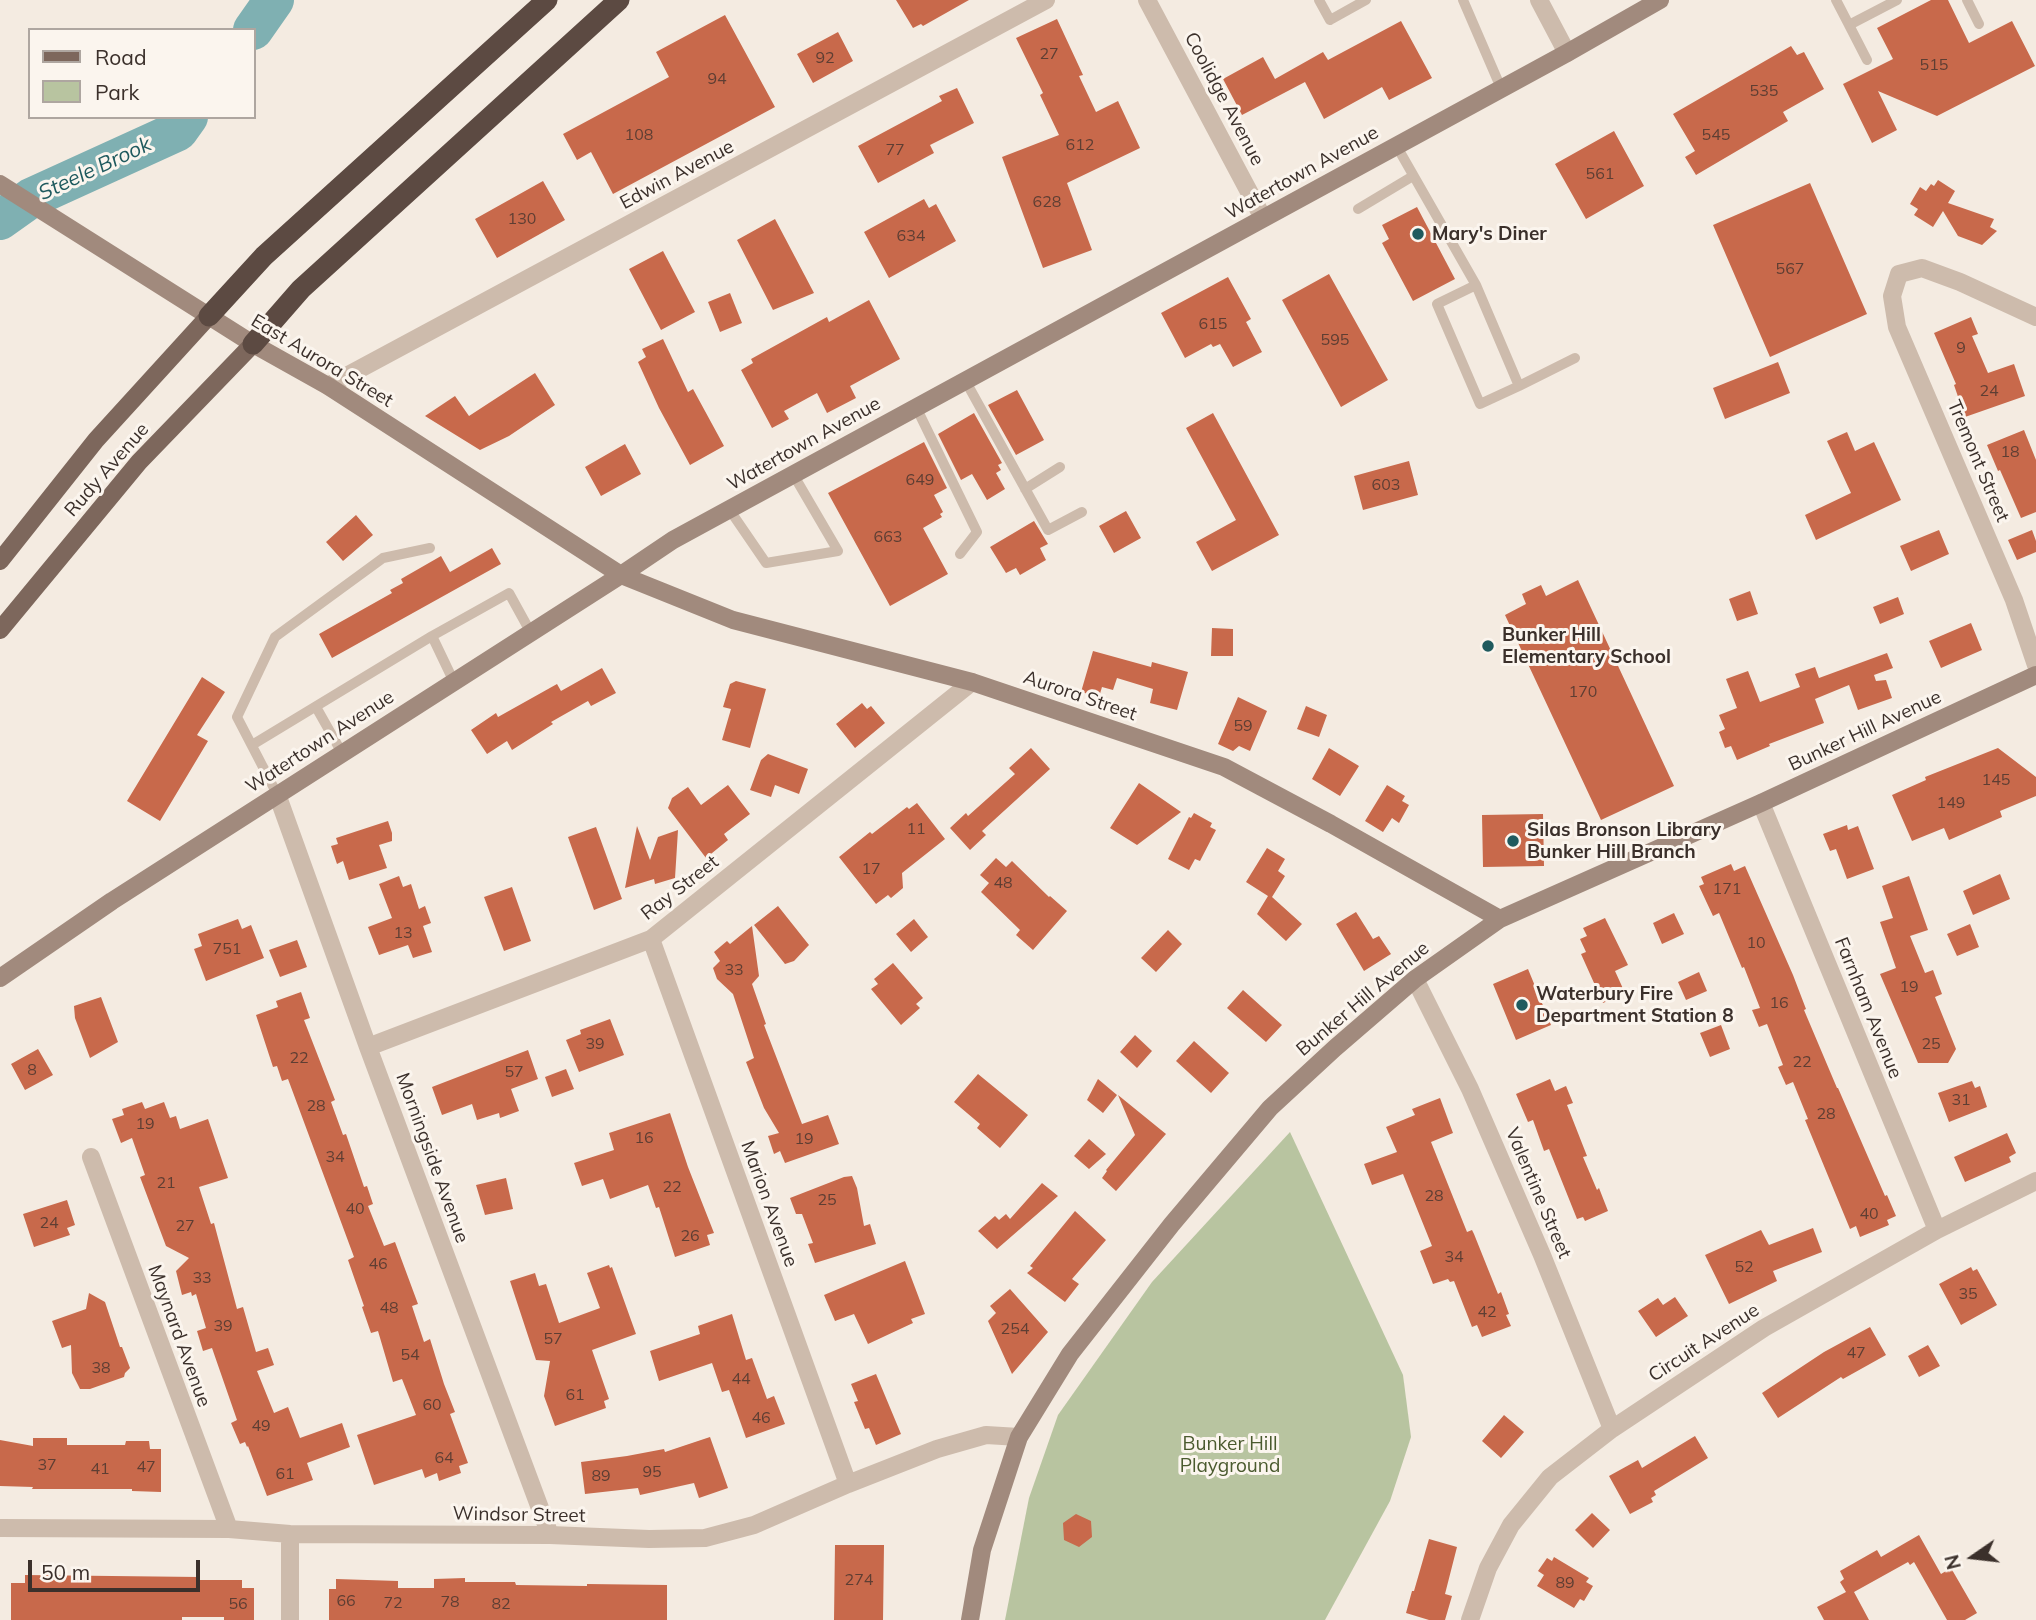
<!DOCTYPE html>
<html>
<head>
<meta charset="utf-8">
<style>
  body { margin:0 }
  #map { position:relative; width:2036px; height:1620px; overflow:hidden; background:#f4ebe1; font-family:Mulish,sans-serif }
  canvas { display:block }
  .legend { position:absolute; left:28px; top:28px; width:228px; height:91px; box-sizing:border-box; background:#fbf5ee; border:2px solid #aea6a0; margin:0; padding:9px 12px; list-style:none; font-size:21px; color:#3b302b }
  .legend li { display:flex; align-items:center; gap:14px; height:35px }
  .legend b { width:35px; border:2px solid #aea6a0 }
  .north { position:absolute; left:1938px; top:1522px; width:70px; height:70px; -webkit-text-stroke:5px #fbf5ee; paint-order:stroke; rotate:256deg; font-size:19px; font-weight:700; line-height:28px; text-align:center; color:#3b302b }
  .north::after { content:''; display:block; margin:auto; width:24px; height:32px; background:#3b302b; clip-path:polygon(50% 0,100% 100%,50% 72%,0 100%) }
  .scale { position:absolute; left:28px; top:1560px; width:172px; height:32px; box-sizing:border-box; border:4px solid #3b302b; border-top:0; padding-left:9px; font-size:21px; line-height:24px; white-space:nowrap; color:#3b302b; -webkit-text-stroke:5px #fbf5ee; paint-order:stroke }
</style>
</head>
<body>
<div id="map">
<canvas width="2036" height="1620"></canvas>
<ul class="legend">
<li><b style="height:9px;background:#7d675c"></b>Road</li>
<li><b style="height:19px;background:#b8c4a0"></b>Park</li>
</ul>
<div class="north">N</div>
<div class="scale">50 m</div>
</div>
<script>
const context = document.querySelector('canvas').getContext('2d');
context.lineJoin = 'round';
function paint(path, color) { context.fillStyle = color; context.fill(path, 'evenodd'); }
const shape = rows => new Path2D(rows.map(r => 'M' + r).join(''));
function strokePath(path, color, width, dash) { context.strokeStyle = color; context.lineWidth = width; context.lineCap = dash ? 'butt' : 'round'; context.setLineDash(dash || []); context.stroke(path); }
function write(font, color, halo, rows, align = 'center') {
  context.font = font + ' Mulish,sans-serif'; context.lineWidth = 6; context.setLineDash([]); context.textBaseline = 'middle'; context.strokeStyle = halo; context.fillStyle = color; for (const [text, x, y, turn = 0] of rows) {
    context.save(); context.translate(x, y); context.rotate((+turn || 0) * Math.PI / 180); context.textAlign = isNaN(turn) ? turn : align; if (halo) context.strokeText(text, 0, 0); context.fillText(text, 0, 0); context.restore();
  }
}
paint(shape([
  [1290,1132,1403,1375,1411,1437,1390,1501,1325,1620,1005,1620,1029,1498,1058,1415,1152,1282]
]), '#b8c4a0');
strokePath(shape([
  [253,30,274,0],
  [0,220,31,198,178,131,188,117]
]), '#7fb0b2', 40);
paint(shape([
  [896,0,969,0,923,26,921,24,913,28],
  [1931,0,1948,0,1969,43,2012,21,2035,66,1937,116,1878,91,1897,130,1872,143,1843,84,1893,59,1877,28],
  [725,15,775,107,613,194,591,152,577,160,563,134,669,77,656,52],
  [1057,19,1083,75,1079,76,1096,112,1118,101,1140,148,1067,183,1092,250,1043,268,1002,157,1059,135,1040,95,1043,93,1016,38],
  [1401,21,1432,78,1389,100,1382,87,1324,119,1305,82,1242,115,1223,79,1263,57,1275,79,1323,52,1328,60],
  [838,32,853,61,813,83,797,54],
  [1791,46,1797,55,1804,52,1824,89,1783,112,1788,121,1696,175,1685,157,1695,151,1673,114],
  [957,88,974,123,930,145,934,153,878,183,858,146,942,101,939,96],
  [1614,131,1644,186,1586,219,1555,164],
  [1938,180,1955,191,1948,203,1994,219,1990,227,1997,231,1982,245,1958,236,1943,211,1933,227,1914,215,1918,209,1910,204,1920,187,1926,191,1931,184,1934,186],
  [543,181,565,220,497,258,475,219],
  [1810,183,1867,314,1770,357,1713,225],
  [924,199,929,208,936,204,956,241,889,278,864,232],
  [1417,207,1455,279,1413,301,1382,243,1389,239,1382,225],
  [775,219,814,293,773,310,737,240],
  [663,251,695,312,661,330,629,269],
  [1329,274,1388,380,1341,407,1282,300],
  [1228,277,1251,319,1246,322,1262,352,1233,367,1220,344,1213,347,1211,344,1185,358,1161,313],
  [730,293,742,323,720,332,708,302],
  [869,300,900,359,850,386,856,398,827,413,817,393,784,411,789,419,772,428,741,370,753,363,751,359,827,317,829,322],
  [1971,317,1978,334,1972,336,1988,373,2014,364,2025,396,1965,417,1954,385,1956,384,1934,333],
  [663,339,688,392,693,389,724,446,690,465,659,408,638,362,646,357,642,349],
  [1778,362,1790,393,1725,419,1713,388],
  [535,373,555,405,509,436,480,450,425,416,455,396,469,416],
  [1017,390,1044,440,1016,455,988,405],
  [974,413,1002,463,998,465,1001,470,996,473,1005,489,987,500,972,474,961,480,938,434],
  [1213,413,1279,535,1212,571,1196,542,1236,520,1186,428],
  [2024,430,2036,460,2036,512,2021,518,2000,470,1998,471,1987,445],
  [1847,432,1855,451,1874,442,1901,500,1816,540,1805,515,1851,493,1827,441],
  [924,442,947,488,934,495,943,512,940,514,942,517,923,528,948,574,890,606,828,493],
  [625,444,641,474,601,496,585,467],
  [1409,461,1418,495,1363,510,1354,476],
  [1126,511,1141,538,1114,553,1099,526],
  [356,515,373,535,343,561,326,542],
  [1034,521,1048,544,1040,548,1046,560,1020,575,1016,568,1006,573,990,547],
  [1939,530,1949,554,1911,571,1900,546],
  [2032,530,2036,541,2036,552,2017,560,2008,540],
  [492,548,501,564,332,658,319,634,392,593,390,590,403,583,401,579,441,556,450,572],
  [1578,580,1674,786,1601,820,1505,615,1526,604,1522,594,1541,585,1546,596],
  [1750,591,1758,614,1737,621,1729,599],
  [1898,597,1904,614,1880,624,1873,607],
  [1971,623,1982,650,1941,668,1929,641],
  [1212,628,1233,629,1233,656,1211,656],
  [1093,651,1151,667,1152,662,1188,672,1177,710,1150,703,1153,689,1117,678,1113,690,1102,687,1099,697,1081,692],
  [1887,653,1893,668,1874,675,1876,681,1886,680,1892,698,1858,710,1849,685,1815,699,1824,723,1769,744,1770,746,1737,760,1731,746,1725,748,1719,732,1725,729,1719,715,1737,708,1726,679,1748,671,1760,702,1800,687,1795,674,1815,667,1819,678],
  [602,668,616,693,591,706,588,701,551,722,553,724,512,750,507,741,487,754,471,730,496,713,498,717,557,684,561,691],
  [202,677,225,692,197,735,208,741,160,821,127,801],
  [736,681,766,689,750,748,722,740,731,709,723,707,730,684],
  [1238,697,1267,711,1250,751,1239,746,1233,751,1218,744],
  [862,703,867,709,871,706,885,723,855,748,836,724],
  [1306,706,1327,715,1319,737,1297,729],
  [1031,748,1050,769,982,831,986,835,970,850,950,828,966,813,968,816,1015,774,1009,768],
  [1329,748,1359,766,1340,796,1312,779],
  [1998,748,2036,777,2036,796,2000,811,2002,817,1949,840,1944,828,1912,841,1892,795,1926,780,1925,777],
  [768,754,808,769,799,794,775,785,771,797,750,790,761,760],
  [1139,783,1181,812,1137,845,1110,828],
  [728,785,750,814,724,834,728,840,706,858,668,808,672,798,688,787,701,805],
  [1387,785,1405,796,1402,801,1409,805,1399,823,1392,818,1383,832,1365,821],
  [917,803,945,839,902,873,903,888,891,898,888,895,876,904,839,857,870,832,872,834,907,807,909,809],
  [1194,813,1212,823,1210,827,1216,830,1200,861,1195,859,1189,870,1168,859,1189,817,1191,818],
  [1543,814,1544,866,1483,867,1482,815],
  [388,821,392,833,392,841,379,845,387,868,349,880,343,861,337,864,331,846,338,844,336,838],
  [1847,825,1848,830,1858,826,1874,869,1847,879,1836,849,1830,851,1823,834],
  [637,826,650,860,658,837,678,830,675,878,655,884,654,879,625,888],
  [596,827,622,899,594,910,568,837],
  [1267,848,1285,859,1278,871,1285,876,1272,897,1302,924,1286,941,1257,914,1268,896,1246,882],
  [996,858,1006,867,1012,861,1049,897,1050,896,1067,911,1033,950,1016,935,1020,930,981,892,989,883,980,875],
  [1731,864,1734,871,1745,866,1793,975,1806,1009,1804,1010,1837,1088,1838,1088,1885,1196,1887,1195,1896,1216,1887,1220,1889,1225,1860,1237,1856,1226,1850,1229,1805,1120,1808,1119,1793,1082,1786,1085,1778,1067,1783,1065,1767,1024,1759,1027,1752,1010,1760,1008,1744,967,1742,968,1719,913,1713,916,1699,886,1704,884,1701,877],
  [2000,874,2010,899,1973,915,1963,891],
  [399,876,403,887,411,884,419,909,425,906,431,923,423,926,432,952,413,958,408,945,379,955,368,927,392,918,379,884],
  [1909,876,1928,930,1910,936,1925,973,1933,970,1942,994,1935,997,1956,1049,1948,1063,1918,1063,1880,974,1896,968,1880,922,1893,918,1882,886],
  [512,887,531,941,504,951,484,897],
  [778,906,809,945,794,961,785,964,754,925],
  [1356,912,1373,939,1379,936,1391,954,1364,971,1336,924],
  [1674,913,1684,934,1662,944,1653,923],
  [1605,918,1628,965,1615,971,1625,993,1603,1003,1581,954,1586,952,1580,939,1587,936,1583,928],
  [238,919,242,929,251,925,264,958,206,981,194,949,202,946,198,934],
  [914,919,928,937,911,952,896,934],
  [1970,924,1979,947,1957,956,1947,934],
  [752,926,759,976,752,984,766,1024,764,1025,802,1124,828,1115,839,1144,785,1163,780,1151,774,1154,768,1136,779,1133,764,1108,746,1062,754,1058,733,994,717,979,713,968,720,961,714,952,727,941,730,944],
  [1168,930,1182,944,1156,972,1141,958],
  [297,940,307,967,280,977,269,950],
  [893,963,923,998,916,1004,920,1008,901,1025,871,989,878,984,874,979],
  [1528,969,1551,1025,1516,1040,1493,984],
  [1699,972,1707,991,1686,1000,1678,982],
  [1243,990,1282,1025,1266,1042,1227,1008],
  [301,992,310,1018,304,1020,335,1100,331,1102,343,1135,346,1134,364,1187,367,1186,373,1204,368,1206,384,1246,395,1242,418,1304,412,1306,424,1342,430,1339,444,1384,455,1412,450,1414,468,1463,459,1466,461,1473,439,1481,437,1473,425,1478,422,1469,374,1485,357,1435,416,1415,402,1379,393,1382,378,1331,371,1333,362,1307,364,1306,348,1260,354,1257,288,1079,282,1081,277,1066,273,1067,256,1015,278,1007,276,1001],
  [101,997,118,1042,90,1058,75,1018,74,1006],
  [610,1019,624,1055,579,1072,566,1040,581,1034,580,1030],
  [1721,1025,1730,1049,1710,1057,1700,1033],
  [1135,1035,1152,1051,1137,1068,1120,1052],
  [1194,1041,1229,1073,1211,1093,1176,1061],
  [38,1049,53,1075,25,1090,11,1064],
  [528,1050,538,1079,511,1089,519,1111,500,1118,499,1113,477,1120,472,1104,442,1115,432,1087],
  [566,1069,574,1089,552,1097,545,1077],
  [978,1074,1028,1115,1000,1148,977,1128,980,1124,954,1102],
  [1098,1079,1117,1095,1103,1113,1087,1100],
  [1550,1079,1555,1091,1566,1086,1573,1103,1567,1105,1587,1156,1583,1157,1597,1190,1599,1188,1608,1211,1585,1221,1583,1217,1577,1219,1549,1149,1544,1151,1533,1120,1528,1122,1516,1094],
  [1972,1081,1975,1088,1980,1086,1987,1107,1949,1122,1938,1093],
  [1118,1095,1166,1134,1116,1191,1102,1178,1107,1171,1106,1170,1135,1135],
  [1440,1098,1453,1133,1431,1142,1467,1232,1472,1230,1474,1234,1498,1294,1501,1292,1509,1314,1506,1315,1511,1326,1482,1337,1477,1325,1472,1327,1454,1281,1450,1282,1448,1279,1433,1284,1420,1251,1432,1246,1403,1174,1372,1185,1364,1164,1397,1152,1386,1127,1415,1115,1412,1109],
  [142,1102,145,1109,164,1102,170,1118,176,1116,180,1129,208,1119,228,1178,199,1187,211,1224,214,1223,237,1309,243,1307,256,1352,268,1348,274,1365,257,1371,274,1413,288,1407,300,1438,342,1423,350,1447,307,1463,313,1480,267,1496,248,1446,247,1447,245,1442,240,1444,231,1423,237,1420,212,1348,203,1351,197,1331,206,1328,196,1294,192,1296,191,1292,182,1295,176,1271,189,1258,166,1246,140,1177,145,1175,132,1138,121,1143,112,1119,124,1115,122,1109],
  [670,1113,688,1167,714,1233,707,1235,710,1245,675,1257,659,1207,656,1208,648,1185,610,1199,603,1179,582,1186,574,1163,614,1150,609,1133],
  [2007,1133,2016,1153,2009,1157,2011,1162,1965,1182,1954,1157],
  [1089,1139,1106,1154,1089,1169,1074,1156],
  [852,1176,857,1188,864,1226,870,1224,876,1244,815,1263,808,1244,813,1243,802,1214,796,1214,790,1198,844,1177],
  [506,1178,513,1209,485,1215,476,1185],
  [1042,1183,1058,1196,997,1249,978,1231,995,1216,999,1220,1006,1214,1010,1219],
  [67,1200,75,1225,67,1228,70,1235,34,1247,23,1214],
  [1075,1211,1106,1240,1072,1279,1079,1284,1065,1302,1027,1273,1033,1268,1030,1266],
  [1813,1228,1822,1252,1773,1271,1777,1281,1729,1304,1705,1255,1761,1230,1769,1245],
  [905,1261,925,1314,911,1319,913,1323,868,1344,854,1314,835,1321,824,1295],
  [609,1265,610,1268,612,1267,636,1334,592,1350,609,1399,604,1401,606,1408,555,1426,544,1396,550,1361,536,1360,510,1281,535,1273,539,1286,546,1284,559,1323,600,1308,587,1273],
  [1971,1267,1973,1271,1977,1269,1997,1305,1961,1325,1939,1284],
  [1010,1289,1048,1332,1012,1374,988,1321,996,1313,990,1306],
  [89,1293,105,1302,120,1347,122,1347,130,1368,125,1373,124,1377,90,1389,80,1389,72,1373,71,1345,62,1348,52,1321,86,1309],
  [1675,1297,1688,1316,1656,1337,1638,1311,1658,1298,1663,1305],
  [732,1314,746,1360,752,1358,767,1399,774,1396,785,1424,746,1438,729,1390,722,1392,712,1363,659,1381,650,1351,700,1334,698,1326],
  [1870,1327,1886,1355,1843,1379,1841,1377,1778,1418,1762,1393,1824,1352],
  [1928,1345,1940,1366,1919,1377,1908,1356],
  [876,1374,901,1434,876,1445,869,1428,865,1429,854,1402,858,1401,851,1384],
  [1504,1415,1524,1432,1501,1458,1482,1441],
  [1695,1436,1708,1458,1654,1491,1656,1495,1651,1498,1653,1502,1630,1514,1609,1476,1638,1460,1642,1468],
  [710,1437,728,1488,699,1498,694,1483,640,1495,638,1488,585,1494,581,1462,627,1456,664,1449,665,1452],
  [33,1438,67,1438,67,1445,125,1445,126,1441,149,1441,150,1449,161,1449,161,1492,132,1491,132,1489,32,1489,33,1487,0,1486,0,1440,33,1446],
  [1592,1513,1610,1530,1593,1548,1575,1530],
  [1076,1514,1091,1521,1092,1537,1079,1547,1064,1540,1063,1523],
  [1919,1535,1941,1574,1951,1568,1977,1613,1965,1620,1947,1620,1914,1562,1910,1565,1908,1562,1854,1592,1869,1620,1824,1620,1817,1607,1846,1592,1840,1582,1844,1579,1840,1571,1877,1550,1881,1557],
  [1429,1539,1457,1547,1445,1594,1452,1596,1445,1620,1429,1620,1406,1613,1412,1591,1414,1591],
  [835,1545,884,1545,883,1620,834,1620],
  [1554,1557,1589,1578,1586,1582,1593,1586,1584,1601,1580,1599,1574,1608,1537,1586,1544,1575,1538,1571,1547,1558,1552,1561],
  [25,1575,199,1577,199,1580,242,1580,242,1588,254,1588,254,1620,224,1620,224,1617,182,1617,182,1620,11,1620,11,1583,25,1583],
  [465,1578,465,1582,515,1582,516,1585,587,1586,587,1584,667,1585,667,1620,329,1620,329,1589,336,1589,336,1579,398,1581,398,1588,434,1588,434,1579]
]), '#c8694b');
strokePath(shape([
  [1319,0,1330,20,1366,0],
  [1463,0,1501,88],
  [1836,0,1849,25,1897,0],
  [1967,0,1979,24],
  [1849,25,1867,60],
  [1396,145,1476,285],
  [1358,209,1413,176],
  [965,380,1048,530,1082,512],
  [1519,386,1476,285,1437,304,1480,404,1519,386,1575,358],
  [916,407,977,532,960,554],
  [1025,489,1060,467],
  [729,509,766,563,838,551,793,474],
  [432,636,454,682],
  [316,707,342,753],
  [252,745,432,636,509,593,531,633],
  [277,794,237,717,275,637,383,558,430,548]
]), '#cdbbac', 10);
strokePath(shape([
  [1147,0,1263,218],
  [1539,0,1567,53],
  [2036,317,1960,282,1922,268,1899,274,1892,296,1897,327,2014,600,2036,665],
  [328,386,1046,0],
  [277,794,368,1047,550,1535],
  [1761,803,1937,1230],
  [651,939,848,1484],
  [1415,979,1470,1089,1542,1255,1612,1429],
  [368,1047,651,939,972,682],
  [91,1157,229,1529],
  [0,1528,229,1529,290,1534,550,1535,649,1539,705,1538,754,1525,848,1484,937,1449,986,1435,1019,1437],
  [290,1620,290,1534],
  [1470,1620,1488,1568,1511,1525,1550,1477,1612,1429,1764,1328,1937,1230,2036,1181]
]), '#cdbbac', 18);
strokePath(shape([
  [0,184,253,344,328,386,621,575,733,620,972,682,1224,767,1331,824,1500,919],
  [0,978,112,901,621,575,673,540,1567,53,1660,0],
  [970,1620,982,1550,1019,1437,1070,1354,1172,1224,1270,1108,1335,1048,1415,979,1500,919,1761,803,2036,675]
]), '#a18a7d', 18);
strokePath(shape([
  [0,561,96,440,209,316],
  [0,630,139,462,253,344]
]), '#7d675c', 18);
strokePath(shape([
  [209,316,264,256,547,0],
  [253,344,301,289,619,0]
]), '#5c4a42', 21);
for (const [x, y, r, color] of [
  [1418,234,7,"#1f5a5e"],
  [1488,646,7,"#1f5a5e"],
  [1513,841,7,"#1f5a5e"],
  [1522,1005,7,"#1f5a5e"]
]) { const dot = new Path2D(); dot.arc(x, y, r, 0, 2 * Math.PI); context.fillStyle = color; context.fill(dot); strokePath(dot, '#fbf5ee', 2.5); }
write('16px', '#5e3e33', null, [
  ["27",1049,54],
  ["92",825,58],
  ["515",1934,65],
  ["94",717,79],
  ["535",1764,91],
  ["108",639,135],
  ["545",1716,135],
  ["612",1080,145],
  ["77",895,150],
  ["561",1600,174],
  ["628",1047,202],
  ["130",522,219],
  ["634",911,236],
  ["567",1790,269],
  ["615",1213,324],
  ["595",1335,340],
  ["9",1961,348],
  ["24",1989,391],
  ["18",2010,452],
  ["649",920,480],
  ["603",1386,485],
  ["663",888,537],
  ["170",1583,692],
  ["59",1243,726],
  ["145",1996,780],
  ["149",1951,803],
  ["11",916,829],
  ["17",871,869],
  ["48",1003,883],
  ["171",1727,889],
  ["13",403,933],
  ["10",1756,943],
  ["751",227,949],
  ["33",734,970],
  ["19",1909,987],
  ["16",1779,1003],
  ["39",595,1044],
  ["25",1931,1044],
  ["22",299,1058],
  ["22",1802,1062],
  ["8",32,1070],
  ["57",514,1072],
  ["31",1961,1100],
  ["28",316,1106],
  ["28",1826,1114],
  ["19",145,1124],
  ["16",644,1138],
  ["19",804,1139],
  ["34",335,1157],
  ["21",166,1183],
  ["22",672,1187],
  ["28",1434,1196],
  ["25",827,1200],
  ["40",355,1209],
  ["40",1869,1214],
  ["24",49,1223],
  ["27",185,1226],
  ["26",690,1236],
  ["34",1454,1257],
  ["46",378,1264],
  ["52",1744,1267],
  ["33",202,1278],
  ["35",1968,1294],
  ["48",389,1308],
  ["42",1487,1312],
  ["39",223,1326],
  ["254",1015,1329],
  ["57",553,1339],
  ["47",1856,1353],
  ["54",410,1355],
  ["38",101,1368],
  ["44",741,1379],
  ["61",575,1395],
  ["60",432,1405],
  ["46",761,1418],
  ["49",261,1426],
  ["64",444,1458],
  ["37",47,1465],
  ["47",146,1467],
  ["41",100,1469],
  ["95",652,1472],
  ["61",285,1474],
  ["89",601,1476],
  ["274",859,1580],
  ["89",1565,1583],
  ["66",346,1601],
  ["78",450,1602],
  ["72",393,1603],
  ["56",238,1604],
  ["82",501,1604]
]);
write('19px', '#3b302b', '#fbf5ee', [
  ["Coolidge Avenue",1224,99,62],
  ["Watertown Avenue",1302,173,-29],
  ["Edwin Avenue",677,175,-28],
  ["East Aurora Street",322,361,31],
  ["Watertown Avenue",804,444,-29],
  ["Tremont Street",1978,461,67],
  ["Rudy Avenue",107,470,-49],
  ["Aurora Street",1080,696,19],
  ["Bunker Hill Avenue",1865,731,-25],
  ["Watertown Avenue",320,742,-33],
  ["Ray Street",680,888,-38],
  ["Bunker Hill Avenue",1363,999,-40],
  ["Farnham Avenue",1868,1008,68],
  ["Morningside Avenue",432,1158,70],
  ["Valentine Street",1538,1193,67],
  ["Marion Avenue",769,1204,70],
  ["Maynard Avenue",179,1336,70],
  ["Circuit Avenue",1704,1343,-33],
  ["Windsor Street",519,1515,1]
]);
write('bold 19px', '#3b302b', '#fbf5ee', [
  ["Mary's Diner",1432,234],
  ["Bunker Hill",1502,635],
  ["Elementary School",1502,657],
  ["Silas Bronson Library",1527,830],
  ["Bunker Hill Branch",1527,852],
  ["Waterbury Fire",1536,994],
  ["Department Station 8",1536,1016]
], 'left');
write('19px', '#4a5a2e', '#fbf5ee', [
  ["Bunker Hill",1230,1444],
  ["Playground",1230,1466]
]);
write('italic 21px', '#1f5a5e', '#fbf5ee', [
  ["Steele Brook",95,169,-25]
]);
</script>
</body>
</html>
